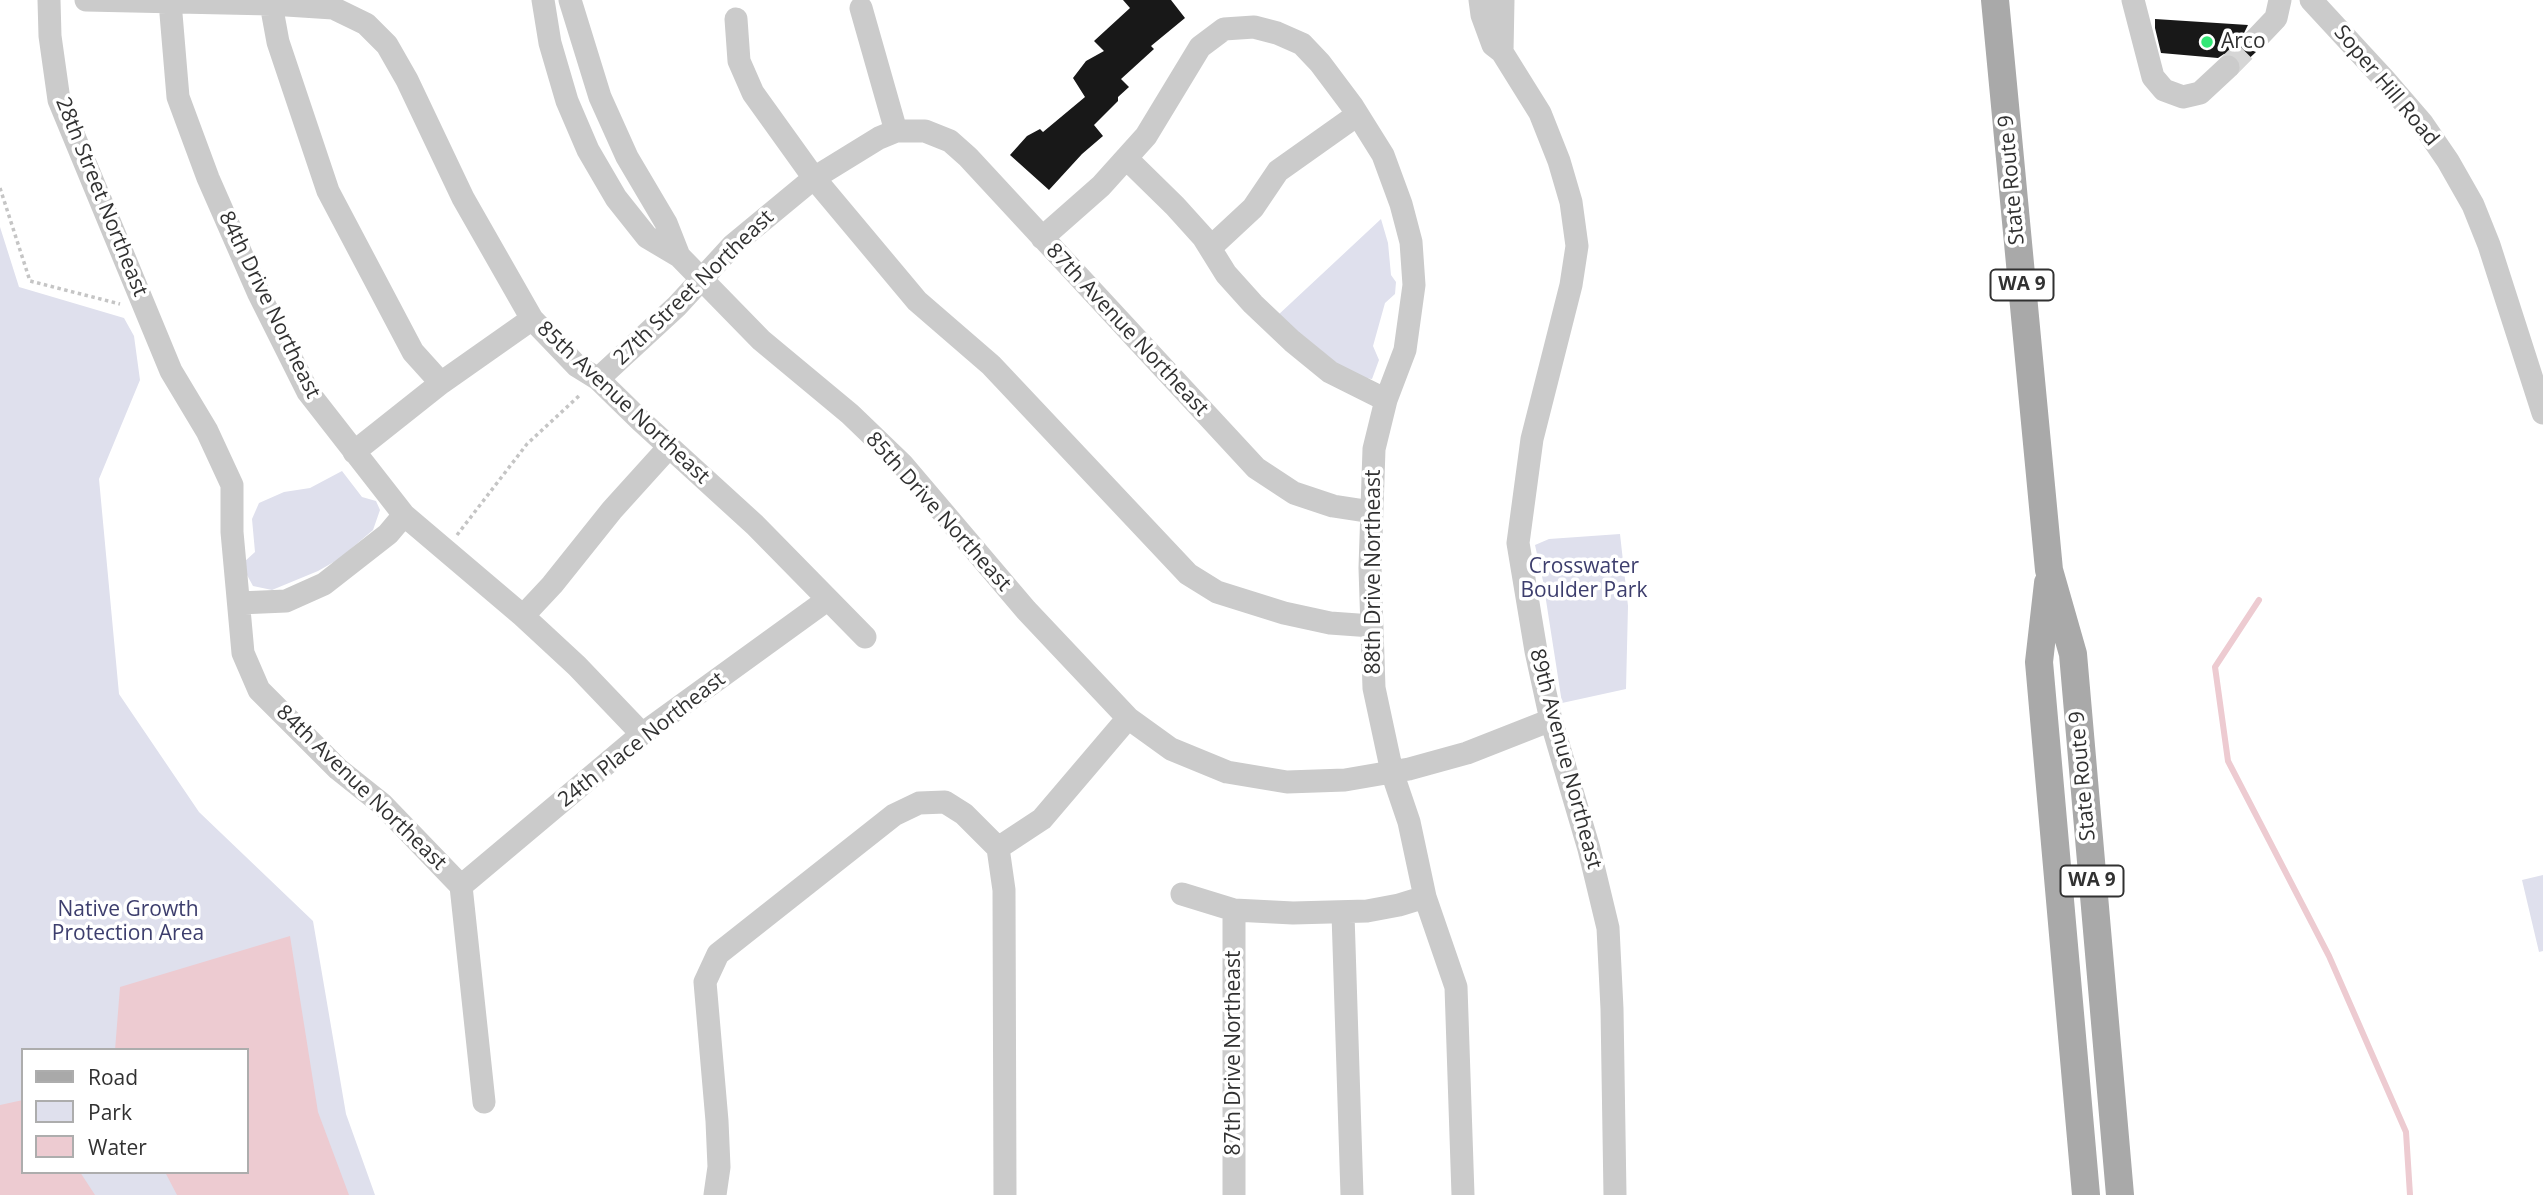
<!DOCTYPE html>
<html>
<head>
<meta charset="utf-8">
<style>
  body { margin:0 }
  #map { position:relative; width:2543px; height:1195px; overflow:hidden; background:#fff; font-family:"Open Sans",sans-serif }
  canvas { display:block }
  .legend { position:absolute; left:21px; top:1048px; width:228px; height:126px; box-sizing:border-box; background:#fff; border:2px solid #adadad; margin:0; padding:9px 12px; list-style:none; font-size:21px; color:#313131 }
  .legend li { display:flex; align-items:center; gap:14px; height:35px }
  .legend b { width:35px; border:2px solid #adadad }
</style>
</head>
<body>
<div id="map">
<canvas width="2543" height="1195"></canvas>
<ul class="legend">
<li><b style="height:9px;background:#a9a9a9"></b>Road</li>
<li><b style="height:19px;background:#dfe0ed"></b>Park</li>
<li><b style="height:19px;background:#edcbd1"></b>Water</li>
</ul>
</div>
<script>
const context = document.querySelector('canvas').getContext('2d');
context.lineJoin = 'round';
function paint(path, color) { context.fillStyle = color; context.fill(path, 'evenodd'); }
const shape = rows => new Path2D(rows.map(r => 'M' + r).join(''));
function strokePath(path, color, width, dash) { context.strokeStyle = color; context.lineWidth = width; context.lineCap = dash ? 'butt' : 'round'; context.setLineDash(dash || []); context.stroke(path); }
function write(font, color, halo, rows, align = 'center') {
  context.font = font + ' "Open Sans",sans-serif'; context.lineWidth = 7; context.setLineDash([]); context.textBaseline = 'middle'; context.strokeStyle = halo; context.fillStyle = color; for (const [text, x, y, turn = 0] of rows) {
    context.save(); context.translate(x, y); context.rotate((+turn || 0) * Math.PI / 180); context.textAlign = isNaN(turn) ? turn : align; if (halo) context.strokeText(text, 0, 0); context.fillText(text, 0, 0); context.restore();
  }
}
paint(shape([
  [1381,219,1388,243,1391,275,1396,282,1395,294,1385,303,1373,346,1379,360,1372,379,1358,377,1341,371,1277,316],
  [0,227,19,287,124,318,134,336,140,380,99,479,119,694,199,812,313,921,346,1114,375,1195,0,1195],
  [23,1050,247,1050,247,1172,23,1172],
  [342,471,362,497,376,501,380,510,373,530,339,559,318,571,272,590,253,586,247,575,244,562,255,552,252,519,259,503,284,492,310,488],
  [1620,534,1628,606,1626,689,1562,703,1543,581,1535,545,1549,539],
  [2543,875,2543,951,2539,952,2522,880]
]), '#dfe0ed');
paint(shape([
  [290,936,318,1112,349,1195,177,1195,165,1172,247,1172,247,1050,115,1050,120,987],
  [23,1100,23,1172,80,1172,95,1195,0,1195,0,1105]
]), '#edcbd1');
strokePath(shape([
  [2259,600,2215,667,2228,761,2329,956,2406,1132,2410,1195]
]), '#edcbd1', 6);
paint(shape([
  [1123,0,1171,0,1185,18,1151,46,1154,49,1121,79,1129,87,1118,97,1118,101,1094,125,1103,136,1082,154,1049,190,1010,155,1027,136,1040,129,1043,132,1085,97,1073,78,1086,61,1104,51,1094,41,1130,8],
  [2155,19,2248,25,2243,35,2244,43,2248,49,2256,52,2242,65,2239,58,2231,53,2224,54,2218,58,2161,53,2155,28]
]), '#181818');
strokePath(shape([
  [2228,67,2257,38]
]), '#d6d6d6', 23, [23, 11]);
strokePath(shape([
  [0,188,30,281,120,304],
  [457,535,527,444,581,394]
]), '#c5c5c5', 3.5, [3.5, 3.5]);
strokePath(shape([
  [49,0,50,36,59,100,171,371,207,431,232,485,232,532,243,653,259,690,338,769,382,804,461,886,484,1102],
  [86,0,271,4,333,8,366,24,387,45,407,80,463,198,532,319,577,366,598,379,641,421,755,525,865,637],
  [543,0,550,43,567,101,588,150,616,198,647,237,679,256,761,340,850,414,902,464,1026,610,1128,718,1171,749,1227,772,1287,782,1345,780,1409,769,1467,753,1551,720],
  [570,0,600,97,627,157,666,223,679,256],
  [1480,0,1482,15,1493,45,1502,52,1540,113,1559,161,1571,202,1577,246,1571,285,1532,439,1518,543,1536,651,1551,720,1589,849,1608,928,1612,1009,1615,1195],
  [2133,0,2153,77,2164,90,2183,97,2200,93,2228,67],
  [2311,0,2384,79,2422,123,2448,161,2473,205,2489,245,2543,413],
  [170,2,178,97,208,178,258,292,308,392,404,515,523,616,577,666,642,734],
  [271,4,278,42,328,191,413,352,441,383],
  [861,8,896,131],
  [736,19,739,61,753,93,814,178,917,301,991,365,1188,574,1217,592,1284,613,1330,623,1372,626],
  [2257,38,2276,18,2280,0],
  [1502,52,1503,0],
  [1126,158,1175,206,1203,237,1226,274,1253,304,1292,341,1330,372,1386,400],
  [1042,238,1101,186,1146,136,1200,47,1224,29,1254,27,1277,33,1302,44,1320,63,1353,107,1383,155,1401,204,1411,242,1414,285,1405,350,1386,400,1374,449,1370,568,1374,688,1392,772,1409,822,1425,897,1456,987,1463,1195],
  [1210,248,1253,208,1278,171,1357,115],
  [598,379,677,306,733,245,814,178,879,138,896,131,925,131,950,141,968,157,1256,468,1294,493,1333,506,1372,512],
  [354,452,441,383,532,319],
  [239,603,286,601,324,584,388,534,404,515],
  [523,616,552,585,612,510,669,447],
  [998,848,1042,819,1128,718],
  [461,886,642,734,827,600],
  [1182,894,1234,910,1293,913,1367,911,1399,905,1425,897],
  [1234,910,1234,1195],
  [1343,914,1352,1195],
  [715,1195,719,1167,717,1121,705,982,718,954,894,815,919,803,945,802,964,814,998,848,1004,890,1005,1195]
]), '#cbcbcb', 23);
strokePath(shape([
  [1995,0,2049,570,2073,654,2120,1195],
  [2048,583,2039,662,2086,1195]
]), '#a9a9a9', 28);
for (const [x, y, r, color] of [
  [2207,42,7,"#33e775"]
]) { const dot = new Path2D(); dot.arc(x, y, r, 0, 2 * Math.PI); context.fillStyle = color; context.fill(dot); strokePath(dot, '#fff', 2.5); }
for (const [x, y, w] of [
  [2022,285,63],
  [2092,881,63]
]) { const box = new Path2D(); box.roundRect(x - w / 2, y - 15.5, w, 31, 5); context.fillStyle = '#fff'; context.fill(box); strokePath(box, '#313131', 2); }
write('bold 19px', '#313131', null, [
  ["WA 9",2022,285],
  ["WA 9",2092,881]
]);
write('21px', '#313131', '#fff', [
  ["Arco",2221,42]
], 'left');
write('21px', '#313131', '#fff', [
  ["Soper Hill Road",2386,86,50],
  ["State Route 9",2012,180,-95],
  ["28th Street Northeast",101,197,68],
  ["27th Street Northeast",694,288,-44],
  ["84th Drive Northeast",269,305,64],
  ["87th Avenue Northeast",1127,330,47],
  ["85th Avenue Northeast",623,403,43],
  ["85th Drive Northeast",938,512,48],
  ["88th Drive Northeast",1374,572,-90],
  ["24th Place Northeast",642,740,-38],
  ["89th Avenue Northeast",1565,759,75],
  ["State Route 9",2083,776,-95],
  ["84th Avenue Northeast",361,788,44],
  ["87th Drive Northeast",1234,1053,-90]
]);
write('21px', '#3d3e6d', '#fff', [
  ["Crosswater",1584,567],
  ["Boulder Park",1584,591],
  ["Native Growth",128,910],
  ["Protection Area",128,934]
]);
</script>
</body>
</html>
